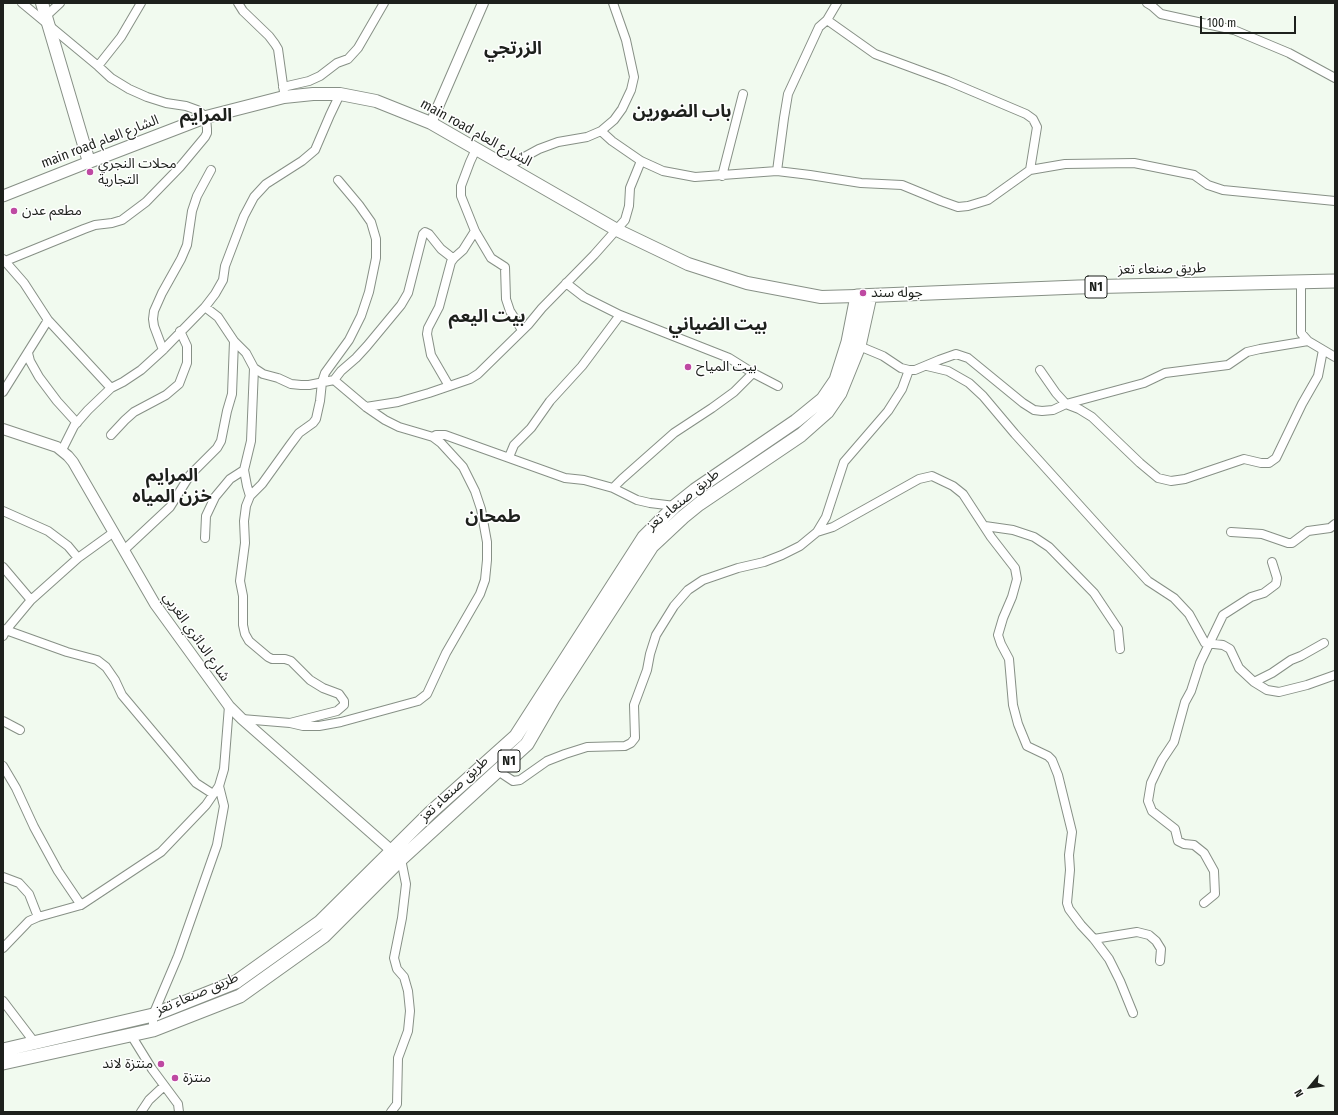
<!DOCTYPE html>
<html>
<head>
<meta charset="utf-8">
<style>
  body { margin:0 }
  #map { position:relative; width:1338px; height:1115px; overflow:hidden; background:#f1faef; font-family:"Fira Sans Condensed",sans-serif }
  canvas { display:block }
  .frame { position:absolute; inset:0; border:4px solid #1d201c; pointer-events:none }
  .north { position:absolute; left:1290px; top:1067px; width:40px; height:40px; -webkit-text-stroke:3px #fff; paint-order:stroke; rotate:241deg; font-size:11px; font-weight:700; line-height:16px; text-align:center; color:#1d201c }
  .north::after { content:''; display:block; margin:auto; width:14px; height:18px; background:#1d201c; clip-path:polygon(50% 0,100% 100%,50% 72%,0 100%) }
  .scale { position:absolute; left:1200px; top:16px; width:96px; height:18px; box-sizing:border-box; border:2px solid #1d201c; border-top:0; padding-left:5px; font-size:12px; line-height:14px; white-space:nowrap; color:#1d201c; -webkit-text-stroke:3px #fff; paint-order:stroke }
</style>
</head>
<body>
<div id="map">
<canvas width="1338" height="1115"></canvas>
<div class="frame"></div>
<div class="north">N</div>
<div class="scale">100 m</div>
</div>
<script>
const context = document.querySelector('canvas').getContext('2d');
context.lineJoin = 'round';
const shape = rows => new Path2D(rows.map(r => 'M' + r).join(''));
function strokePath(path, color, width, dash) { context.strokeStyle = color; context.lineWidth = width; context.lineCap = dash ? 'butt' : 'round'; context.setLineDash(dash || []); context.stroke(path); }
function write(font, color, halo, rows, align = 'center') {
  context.font = font + ' "Fira Sans Condensed","Noto Sans Arabic",sans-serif'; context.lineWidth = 3; context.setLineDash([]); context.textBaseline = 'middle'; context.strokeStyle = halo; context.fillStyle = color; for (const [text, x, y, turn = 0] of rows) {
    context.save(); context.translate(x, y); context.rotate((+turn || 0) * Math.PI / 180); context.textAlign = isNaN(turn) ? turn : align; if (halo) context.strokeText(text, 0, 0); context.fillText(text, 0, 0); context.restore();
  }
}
const minor = shape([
  [238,3,243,11,269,36,275,44,278,49,284,92],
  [1147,3,1152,6,1161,14,1234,30,1289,53,1335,78],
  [46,16,60,3],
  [827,20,875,54,948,81,1026,114,1033,119,1037,127,1030,170],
  [98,66,121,37,141,3],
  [283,87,309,81,320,76,337,63,348,59,358,48,384,3],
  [601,131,612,141,641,161,663,171,695,177,777,171,810,175,861,183,902,185,941,201,958,207,968,206,988,200,1030,170,1065,164,1134,163,1194,175,1208,185,1223,190,1335,201],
  [476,149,470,162,461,186,461,196,475,231,491,258,505,267,506,299,510,311,522,330],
  [506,167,539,149,558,142,587,137,601,131,614,120,622,109,631,90,634,77,626,40,613,3],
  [777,171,784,118,788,94,819,27,827,20,837,3],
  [722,176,743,94],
  [3,259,24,283,48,320,111,388],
  [3,262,84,229,95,225,112,223,122,220,146,202,180,167,205,137,207,133,207,129,206,117,197,110,186,106,166,103,147,97,129,89,111,78,98,66,22,3],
  [1301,282,1301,333,1308,341,1335,357],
  [566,283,584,297,620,315,729,358,753,373,778,386],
  [234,341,246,353,254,368,263,374,278,378,291,384,301,385,309,385,334,380,366,407,385,420,399,427,433,437,441,443,463,467,475,491,481,509,487,542,487,560,485,580,480,594,446,653,427,694,418,701,341,722,319,726,303,726,290,723,242,719],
  [859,346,883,356,901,368,909,370,915,370,939,360,956,354,968,358,1023,403,1034,410,1042,411,1053,410,1066,404,1144,383,1165,373,1228,365,1247,352,1260,349,1308,341],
  [163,350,154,326,153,319,154,311,162,293,181,259,187,245,192,211,197,196,211,170],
  [28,353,30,361,39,377,57,401,77,423],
  [927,366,948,371,969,383,983,396,1015,434,1128,559,1148,581,1174,598,1189,614,1205,643,1223,645,1230,649,1239,668,1254,682,1267,690,1279,692,1307,685,1335,675],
  [1040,370,1056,393,1066,404,1079,409,1092,417,1140,463,1158,478,1171,481,1185,479,1244,459,1261,463,1269,463,1276,458,1302,404,1318,376,1323,350],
  [334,380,341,371,356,358,367,346,401,305,408,293,423,234,425,232,429,234,441,249,450,256,454,258,463,250,475,231],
  [449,386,431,355,427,334,428,328,439,307,451,262,454,258],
  [3,392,48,320],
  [366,407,398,402,429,393,470,379,478,374,528,325,542,308,594,255,625,220,629,206,630,188,641,161],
  [111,435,125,420,134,412,166,395,179,384,187,363,187,346,180,331],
  [433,437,436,435,445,435,565,478,584,480,613,488,637,500,650,503,675,506],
  [62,450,74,426,88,410,111,388,123,382,141,370,163,350,205,307,215,294,223,280,225,266,244,216,254,197,266,184,302,161,315,150,330,115,340,94],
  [509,457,514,445,531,428,550,401,582,366,620,315],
  [613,488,622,479,674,433,712,408,734,392,753,373],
  [250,496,247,486,244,470,251,441,254,368],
  [3,511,48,531,68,546,78,558],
  [985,526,1013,530,1034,537,1049,547,1094,593,1118,629,1120,649],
  [817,532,833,527,919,479,932,476,953,486,963,494,991,537,1015,568,1017,579,1012,597,1003,618,998,635,1001,644,1009,659,1013,705,1018,724,1027,746,1048,756,1052,760,1058,775,1072,832,1069,855,1070,870,1067,903,1069,909,1081,925,1094,939,1109,959,1120,981,1133,1013],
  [1231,532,1262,534,1288,543,1292,543,1308,531,1330,528,1335,524],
  [205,538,206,516,215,497,230,479,244,470],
  [124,550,170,507,190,475,217,448,221,441,227,411,232,394,234,341,218,317,205,307],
  [3,567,31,600],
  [3,629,67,652,97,660,106,667,115,680,122,695,196,783,213,794],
  [3,636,6,630,31,600,78,558,114,532],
  [1254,682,1272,673,1291,660,1301,656,1324,643],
  [3,721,20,730],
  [290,723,337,711,344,705,344,701,339,694,323,688,310,680,291,661,285,659,272,659,268,657,249,641,245,634,243,625,243,596,240,581,245,543,244,521,246,506,250,496,262,484,290,445,299,433,313,423,316,419,320,401,322,382,325,373,349,340,361,316,369,292,376,258,376,239,371,222,359,205,338,180],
  [3,766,16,788,34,827,58,871,81,905],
  [498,771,513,781,520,780,547,761,565,754,587,747,625,746,631,743,635,738,634,705,647,670,650,654,656,635,674,606,688,590,703,580,738,568,764,562,782,555,800,546,817,532,826,517,844,462,888,411,902,389,909,370],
  [3,877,19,883,29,894,38,917],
  [1204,903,1215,894,1214,871,1204,853,1194,845,1184,844,1178,841,1175,829,1152,811,1148,801,1151,783,1162,760,1174,742,1185,702,1191,691,1200,663,1223,615,1251,597,1264,593,1276,584,1277,578,1272,562],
  [1094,939,1137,932,1149,935,1156,941,1161,949,1160,961],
  [3,948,29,921,38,917,81,905,161,852,206,805,219,786,224,769,229,706],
  [3,1001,35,1043],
  [153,1030,153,1015,178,956,217,845,224,806,219,786],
  [131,1035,152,1069,178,1104,179,1112],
  [141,1112,149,1100,164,1086],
  [391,1112,397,1104,398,1058,408,1031,410,1011,408,991,404,977,397,969,394,958,402,918,406,884,401,859,399,857]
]);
const tertiary = shape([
  [431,123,483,3],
  [3,429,57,447,68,456,73,462,155,604,229,706,242,719,392,851]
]);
const secondary = shape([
  [3,196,89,162]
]);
const primary = shape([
  [42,3,89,162,206,117,284,97,313,94,340,94,376,101,431,123,617,230,688,264,747,283,821,297,857,296]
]);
const trunk = shape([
  [3,1050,153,1015,236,982,320,922,430,813,516,736,644,537,675,506,695,490,796,421,823,399,836,380,848,342,857,296,1078,287,1335,281],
  [3,1063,153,1030,240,996,324,936,401,859,527,744,553,699,652,546,683,517,699,504,801,435,827,412,840,393,859,346,870,296]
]);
strokePath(minor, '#879086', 10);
strokePath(tertiary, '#879086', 12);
strokePath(secondary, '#879086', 13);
strokePath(primary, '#879086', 14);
strokePath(trunk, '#879086', 15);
strokePath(minor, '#fff', 8);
strokePath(tertiary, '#fff', 10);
strokePath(secondary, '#fff', 11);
strokePath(primary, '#fff', 12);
strokePath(trunk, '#fff', 13);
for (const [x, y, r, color] of [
  [90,172,4,"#be49a2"],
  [14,211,4,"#be49a2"],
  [863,293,4,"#be49a2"],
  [688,367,4,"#be49a2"],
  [161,1064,4,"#be49a2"],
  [175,1078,4,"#be49a2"]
]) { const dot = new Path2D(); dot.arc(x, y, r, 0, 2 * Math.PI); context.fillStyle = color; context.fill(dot); strokePath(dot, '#fff', 1.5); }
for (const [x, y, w] of [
  [1096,287,22],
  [509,761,22]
]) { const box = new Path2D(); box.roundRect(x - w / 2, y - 11, w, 22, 3); context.fillStyle = '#fff'; context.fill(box); strokePath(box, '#1d201c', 1); }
write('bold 13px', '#1d201c', null, [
  ["N1",1096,287],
  ["N1",509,761]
]);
write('14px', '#1d201c', '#fff', [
  ["main road الشارع العام",476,133,29],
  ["main road الشارع العام",100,142,-21],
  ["طريق صنعاء تعز",1162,269,-1],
  ["طريق صنعاء تعز",683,500,-39],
  ["شارع الدائري الغربي",196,637,55],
  ["طريق صنعاء تعز",454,789,-43],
  ["طريق صنعاء تعز",197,994,-23]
]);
write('14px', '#1d201c', '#fff', [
  ["محلات النجري",98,164],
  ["التجارية",98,180],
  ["مطعم عدن",22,211],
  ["جوله سند",871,293],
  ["بيت المياح",696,367],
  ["منتزة لاند",153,1064,"right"],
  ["منتزة",183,1078]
], 'left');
write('bold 18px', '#1d201c', '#fff', [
  ["الزرتجي",513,49],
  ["باب الضورين",682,112],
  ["المرايم",206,116],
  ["بيت اليعم",487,317],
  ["بيت الضياني",718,325],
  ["المرايم",172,476],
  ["خزن المياه",172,497],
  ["طمحان",493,517]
]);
</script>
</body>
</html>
